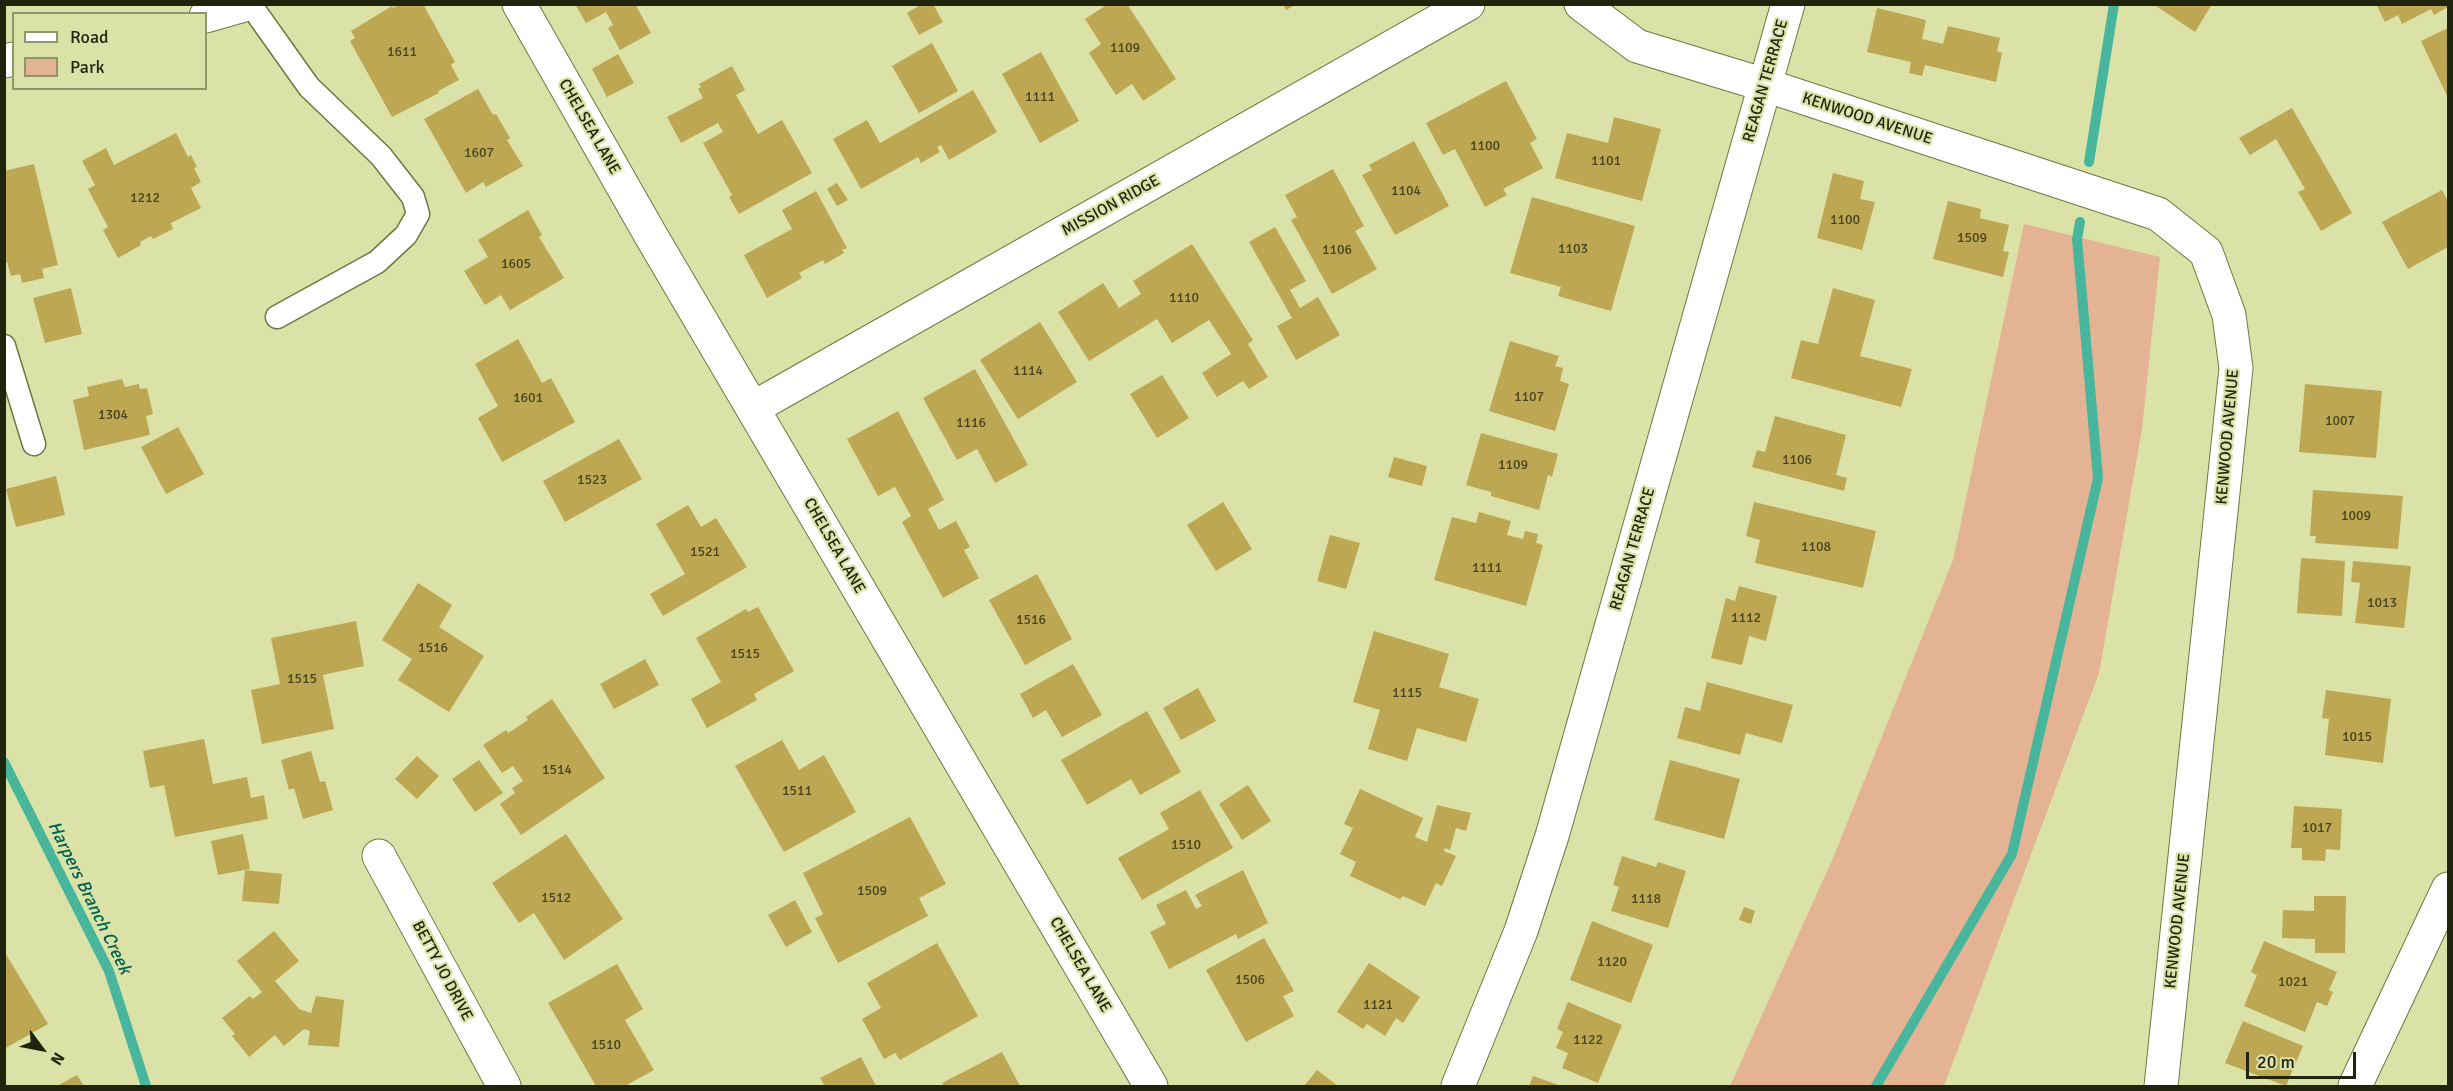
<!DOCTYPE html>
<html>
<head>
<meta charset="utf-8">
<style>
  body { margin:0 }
  #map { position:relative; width:2453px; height:1091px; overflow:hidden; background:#dae2a8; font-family:Signika,sans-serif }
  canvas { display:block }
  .frame { position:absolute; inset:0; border:6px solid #21240d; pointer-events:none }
  .legend { position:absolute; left:12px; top:12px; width:195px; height:78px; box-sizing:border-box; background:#dae2a8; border:2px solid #90966a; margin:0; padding:8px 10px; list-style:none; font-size:18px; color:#21240d }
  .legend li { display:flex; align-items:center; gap:12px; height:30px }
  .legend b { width:30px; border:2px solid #90966a }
  .north { position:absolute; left:12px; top:1019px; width:60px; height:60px; -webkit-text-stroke:4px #dae2a8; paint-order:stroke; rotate:122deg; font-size:16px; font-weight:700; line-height:24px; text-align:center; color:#21240d }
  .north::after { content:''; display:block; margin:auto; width:21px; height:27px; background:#21240d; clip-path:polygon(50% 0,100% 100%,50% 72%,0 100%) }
  .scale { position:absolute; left:2246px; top:1052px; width:110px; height:27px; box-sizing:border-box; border:3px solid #21240d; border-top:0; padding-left:8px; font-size:18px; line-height:21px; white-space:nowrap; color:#21240d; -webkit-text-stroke:4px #dae2a8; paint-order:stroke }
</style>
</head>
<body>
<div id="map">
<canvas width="2453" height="1091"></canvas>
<div class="frame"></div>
<ul class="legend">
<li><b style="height:8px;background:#fff"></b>Road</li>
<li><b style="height:16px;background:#e3b393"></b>Park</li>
</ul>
<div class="north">N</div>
<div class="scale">20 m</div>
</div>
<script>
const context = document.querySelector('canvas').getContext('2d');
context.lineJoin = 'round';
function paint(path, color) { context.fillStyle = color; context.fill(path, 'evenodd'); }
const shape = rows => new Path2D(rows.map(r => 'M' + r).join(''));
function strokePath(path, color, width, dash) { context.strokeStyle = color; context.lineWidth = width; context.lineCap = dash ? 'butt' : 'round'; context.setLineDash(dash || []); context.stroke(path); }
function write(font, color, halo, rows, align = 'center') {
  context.font = font + ' Signika,sans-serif'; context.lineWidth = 4.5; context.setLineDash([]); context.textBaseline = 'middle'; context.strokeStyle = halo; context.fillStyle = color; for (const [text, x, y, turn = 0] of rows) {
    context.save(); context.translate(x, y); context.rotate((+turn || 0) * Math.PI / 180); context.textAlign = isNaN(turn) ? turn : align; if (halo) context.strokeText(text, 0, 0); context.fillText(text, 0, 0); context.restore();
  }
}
paint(shape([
  [2024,224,2160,257,2142,429,2099,673,1944,1086,1730,1086,1833,858,1953,560]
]), '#e3b393');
strokePath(shape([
  [2089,162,2114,4],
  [4,762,109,971,146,1086],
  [1876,1086,2012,854,2098,478,2077,239,2080,222]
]), '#47b69c', 10);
paint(shape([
  [400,4,423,4,455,62,451,65,459,80,438,91,439,93,392,117,350,41,355,38,351,31,392,6,393,8],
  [575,4,635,4,651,33,620,50,608,28,613,25,606,12,586,23],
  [922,4,933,4,943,22,919,35,907,13],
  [1108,4,1127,4,1176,79,1143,101,1132,84,1116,95,1089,53,1101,44,1085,19],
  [1283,4,1297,4,1286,10],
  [2153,4,2212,4,2195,32],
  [2376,4,2448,4,2448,7,2434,15,2431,9,2402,24,2398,15,2385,22],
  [1877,8,1926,20,1922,39,1943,44,1948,26,2000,38,1997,51,2002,53,1996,82,1925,65,1922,76,1909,73,1911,62,1867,52],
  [2448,28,2448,98,2421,41],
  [932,43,958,91,919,113,892,66],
  [1041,52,1079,121,1040,143,1002,74],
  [618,54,634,83,607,97,592,69],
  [732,66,745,90,736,95,758,134,782,120,812,173,739,214,729,197,732,195,703,143,723,132,718,123,681,143,667,117,703,98,698,89,701,87,699,84],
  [1506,81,1537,139,1530,143,1543,168,1503,189,1507,195,1485,207,1455,149,1443,155,1426,123],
  [478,89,493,115,496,114,510,138,507,140,523,166,486,187,483,182,466,193,424,119],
  [973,90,997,132,949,160,941,145,937,147,940,152,921,163,918,157,861,189,833,139,867,120,880,143],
  [2292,108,2352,213,2321,231,2298,192,2305,189,2276,139,2250,155,2239,138],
  [1614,117,1661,129,1642,201,1555,178,1567,133,1608,143],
  [176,133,188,157,191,155,197,167,194,168,201,182,191,188,201,208,171,223,173,229,153,239,151,236,140,242,141,245,118,258,103,230,108,227,88,189,95,185,82,161,106,148,114,165],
  [1414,141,1449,206,1395,235,1362,175,1372,170,1369,165],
  [34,164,58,265,42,269,44,278,22,283,20,274,11,276,7,262,4,263,4,171],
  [1333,169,1364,226,1355,231,1377,269,1332,294,1291,220,1297,217,1285,195],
  [1833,173,1864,181,1860,199,1875,202,1862,250,1817,238],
  [837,183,848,200,837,206,827,189],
  [2442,190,2448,201,2448,247,2408,269,2382,222],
  [816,191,847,248,842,250,844,253,825,264,823,260,799,273,802,278,767,298,744,255,792,229,782,210],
  [1532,197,1635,226,1611,311,1558,296,1561,287,1510,273],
  [1948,201,1981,209,1980,218,2009,225,2003,251,2009,252,2003,277,1933,259],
  [528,210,542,235,539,237,564,278,510,310,501,295,485,305,464,271,488,257,478,240],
  [1275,227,1306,281,1290,290,1300,308,1318,297,1340,335,1296,360,1277,326,1292,318,1249,242],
  [1192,244,1253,340,1248,344,1268,377,1249,389,1243,381,1217,397,1202,373,1231,354,1209,320,1172,343,1157,319,1089,361,1058,312,1103,283,1119,308,1141,294,1133,281],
  [71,288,82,334,45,343,33,298],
  [1833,288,1875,300,1860,356,1912,369,1901,407,1791,378,1801,340,1818,344],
  [1040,322,1077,382,1018,419,980,360],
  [518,339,542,383,551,378,575,422,502,462,478,418,498,406,475,364],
  [1510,341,1559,356,1555,366,1563,368,1560,381,1569,384,1555,431,1489,411],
  [975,369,1028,465,995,483,977,449,957,460,923,398],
  [1162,375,1189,418,1157,438,1130,394],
  [122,379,125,387,139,384,140,389,147,388,153,414,146,416,150,435,84,450,73,400,89,396,87,387],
  [2305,384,2382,391,2376,458,2299,452],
  [898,411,944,500,928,509,939,530,956,521,970,547,964,550,979,578,943,598,902,522,911,516,895,487,878,496,847,439],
  [1775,416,1846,435,1836,475,1847,478,1844,491,1752,467,1757,450,1765,452],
  [178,427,204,474,166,494,141,447],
  [1481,433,1558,454,1552,477,1548,475,1539,510,1491,496,1491,492,1466,485],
  [619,439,642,479,565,522,543,481],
  [1394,457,1427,466,1422,486,1388,477],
  [56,476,65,515,16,527,6,489],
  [2313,490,2403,496,2398,549,2315,543,2316,536,2310,536],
  [1223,502,1252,549,1216,571,1187,525],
  [1754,502,1876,531,1863,588,1755,563,1760,540,1746,536],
  [688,505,701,527,716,518,747,567,663,616,650,594,685,574,656,524],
  [1479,512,1511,521,1507,535,1523,539,1525,531,1538,534,1536,543,1543,545,1526,606,1434,580,1452,517,1476,523],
  [1330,535,1360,543,1346,589,1317,581],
  [2301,558,2345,561,2342,616,2297,613],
  [2353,561,2411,566,2404,628,2355,623,2360,583,2351,582],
  [1037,574,1072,639,1025,665,989,600],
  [418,583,452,605,439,627,484,656,449,712,398,680,412,659,382,640],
  [1739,586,1777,596,1766,641,1749,636,1742,665,1711,658,1726,598,1735,601],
  [758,607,794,671,754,694,757,700,707,728,691,699,721,682,696,638,746,609,748,612],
  [356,621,364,666,323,675,334,729,262,744,251,690,280,684,271,638],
  [1374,631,1449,654,1439,687,1479,699,1466,742,1417,728,1407,761,1368,749,1380,710,1353,702],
  [645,659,659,685,614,709,600,684],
  [1073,664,1102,715,1062,737,1046,710,1033,718,1020,694],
  [1707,682,1793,705,1782,743,1746,733,1740,755,1677,738,1685,707,1700,711],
  [1198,688,1216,721,1181,740,1163,708],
  [2326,690,2391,699,2383,763,2325,755,2329,719,2322,718],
  [552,699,605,778,521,835,500,804,515,793,512,788,523,781,513,766,502,773,483,745,506,730,508,733,528,720,526,717],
  [1147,711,1181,772,1140,795,1131,779,1087,805,1061,760],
  [204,739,213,784,247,777,251,798,264,795,268,819,175,837,164,785,150,788,143,751],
  [782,740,799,770,824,755,856,812,784,852,735,766],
  [311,751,320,782,325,781,333,810,303,819,294,788,289,790,281,760],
  [417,756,439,776,417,799,395,779],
  [479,760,503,793,475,812,452,779],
  [1670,760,1740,779,1724,839,1654,820],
  [1248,785,1271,821,1242,840,1219,804],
  [1360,789,1423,818,1415,837,1427,842,1437,805,1471,813,1466,831,1456,828,1450,850,1445,848,1444,851,1456,856,1442,886,1436,883,1425,906,1403,896,1400,899,1350,876,1356,862,1340,854,1353,828,1344,824],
  [1200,790,1233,848,1142,900,1118,858,1169,829,1160,813],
  [2294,806,2342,809,2340,850,2326,849,2325,861,2302,860,2302,848,2291,848],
  [910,817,946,884,919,898,928,916,838,963,815,918,823,914,803,873],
  [243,834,250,869,218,875,211,841],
  [566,834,623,919,564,960,534,913,519,923,492,883],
  [1622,856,1656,867,1658,862,1686,871,1668,928,1611,911,1619,887,1613,885],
  [245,870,282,874,279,904,242,901],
  [1243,870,1268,923,1238,939,1236,934,1169,969,1150,932,1166,924,1156,905,1186,890,1196,909,1202,906,1195,895],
  [2314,896,2346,896,2345,953,2315,953,2315,939,2282,938,2283,910,2314,911],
  [795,900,812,932,786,947,768,915],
  [1744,907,1755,911,1751,924,1739,920],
  [1592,921,1653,945,1631,1003,1570,980],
  [274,931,299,961,275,981,299,1009,311,1013,316,996,344,1000,339,1047,308,1045,310,1031,304,1029,284,1046,275,1035,249,1057,232,1036,235,1034,222,1018,250,996,253,999,262,992,237,961],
  [1264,938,1294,991,1283,996,1294,1016,1246,1042,1206,970],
  [2264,941,2337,972,2329,990,2333,992,2327,1006,2317,1002,2305,1032,2244,1006,2257,975,2251,972],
  [937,943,978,1016,900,1060,895,1053,884,1059,862,1019,881,1008,867,983],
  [4,951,48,1024,4,1049],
  [1369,963,1420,997,1403,1023,1396,1018,1385,1036,1367,1024,1363,1029,1337,1012],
  [617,964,643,1009,625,1020,654,1070,625,1086,596,1086,548,1003],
  [1568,1002,1622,1025,1598,1083,1562,1068,1568,1053,1556,1048,1563,1032,1557,1029],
  [2243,1021,2303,1046,2286,1086,2225,1063],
  [1002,1052,1020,1086,944,1086,942,1083],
  [861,1057,876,1086,825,1086,820,1078],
  [1317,1070,1338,1086,1304,1086],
  [77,1075,84,1086,57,1086],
  [1533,1076,1561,1086,1529,1086]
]), '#bea753');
const service = shape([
  [250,4,309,87,381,156,413,197,418,214,406,235,377,262,277,317],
  [4,346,34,444]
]);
const minor = shape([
  [519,4,650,234,1151,1086],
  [1581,4,1637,46,1765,85,2158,214,2206,252,2229,315,2236,368,2161,1086],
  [753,408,1468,4],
  [379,856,504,1086],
  [1458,1086,1521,931,1552,836,1788,4],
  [2355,1086,2448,889]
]);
const tertiary = shape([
  [206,16,248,4],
  [4,61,14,59]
]);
strokePath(service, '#707740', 25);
strokePath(minor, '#707740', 35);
strokePath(tertiary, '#707740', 35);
strokePath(service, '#fff', 22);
strokePath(minor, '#fff', 33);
strokePath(tertiary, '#fff', 33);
write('14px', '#48451e', null, [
  ["1109",1125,48],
  ["1611",402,52],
  ["1111",1040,97],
  ["1100",1485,146],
  ["1607",479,153],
  ["1101",1606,161],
  ["1104",1406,191],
  ["1212",145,198],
  ["1100",1845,220],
  ["1509",1972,238],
  ["1103",1573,249],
  ["1106",1337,250],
  ["1605",516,264],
  ["1110",1184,298],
  ["1114",1028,371],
  ["1107",1529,397],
  ["1601",528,398],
  ["1304",113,415],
  ["1007",2340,421],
  ["1116",971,423],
  ["1106",1797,460],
  ["1109",1513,465],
  ["1523",592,480],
  ["1009",2356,516],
  ["1108",1816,547],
  ["1521",705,552],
  ["1111",1487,568],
  ["1013",2382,603],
  ["1112",1746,618],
  ["1516",1031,620],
  ["1516",433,648],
  ["1515",745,654],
  ["1515",302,679],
  ["1115",1407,693],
  ["1015",2357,737],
  ["1514",557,770],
  ["1511",797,791],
  ["1017",2317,828],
  ["1510",1186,845],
  ["1509",872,891],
  ["1512",556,898],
  ["1118",1646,899],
  ["1120",1612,962],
  ["1506",1250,980],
  ["1021",2293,982],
  ["1121",1378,1005],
  ["1122",1588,1040],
  ["1510",606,1045]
]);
write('16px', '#21240d', '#dae2a8', [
  ["REAGAN TERRACE",1766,81,-74],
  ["KENWOOD AVENUE",1867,119,18],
  ["CHELSEA LANE",589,127,60],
  ["MISSION RIDGE",1111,206,-29],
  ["KENWOOD AVENUE",2228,437,-85],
  ["CHELSEA LANE",834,546,60],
  ["REAGAN TERRACE",1633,549,-74],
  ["KENWOOD AVENUE",2178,921,-84],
  ["CHELSEA LANE",1080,965,60],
  ["BETTY JO DRIVE",442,971,62]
]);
write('italic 18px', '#00614f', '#dae2a8', [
  ["Harpers Branch Creek",89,898,64]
]);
</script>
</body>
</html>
